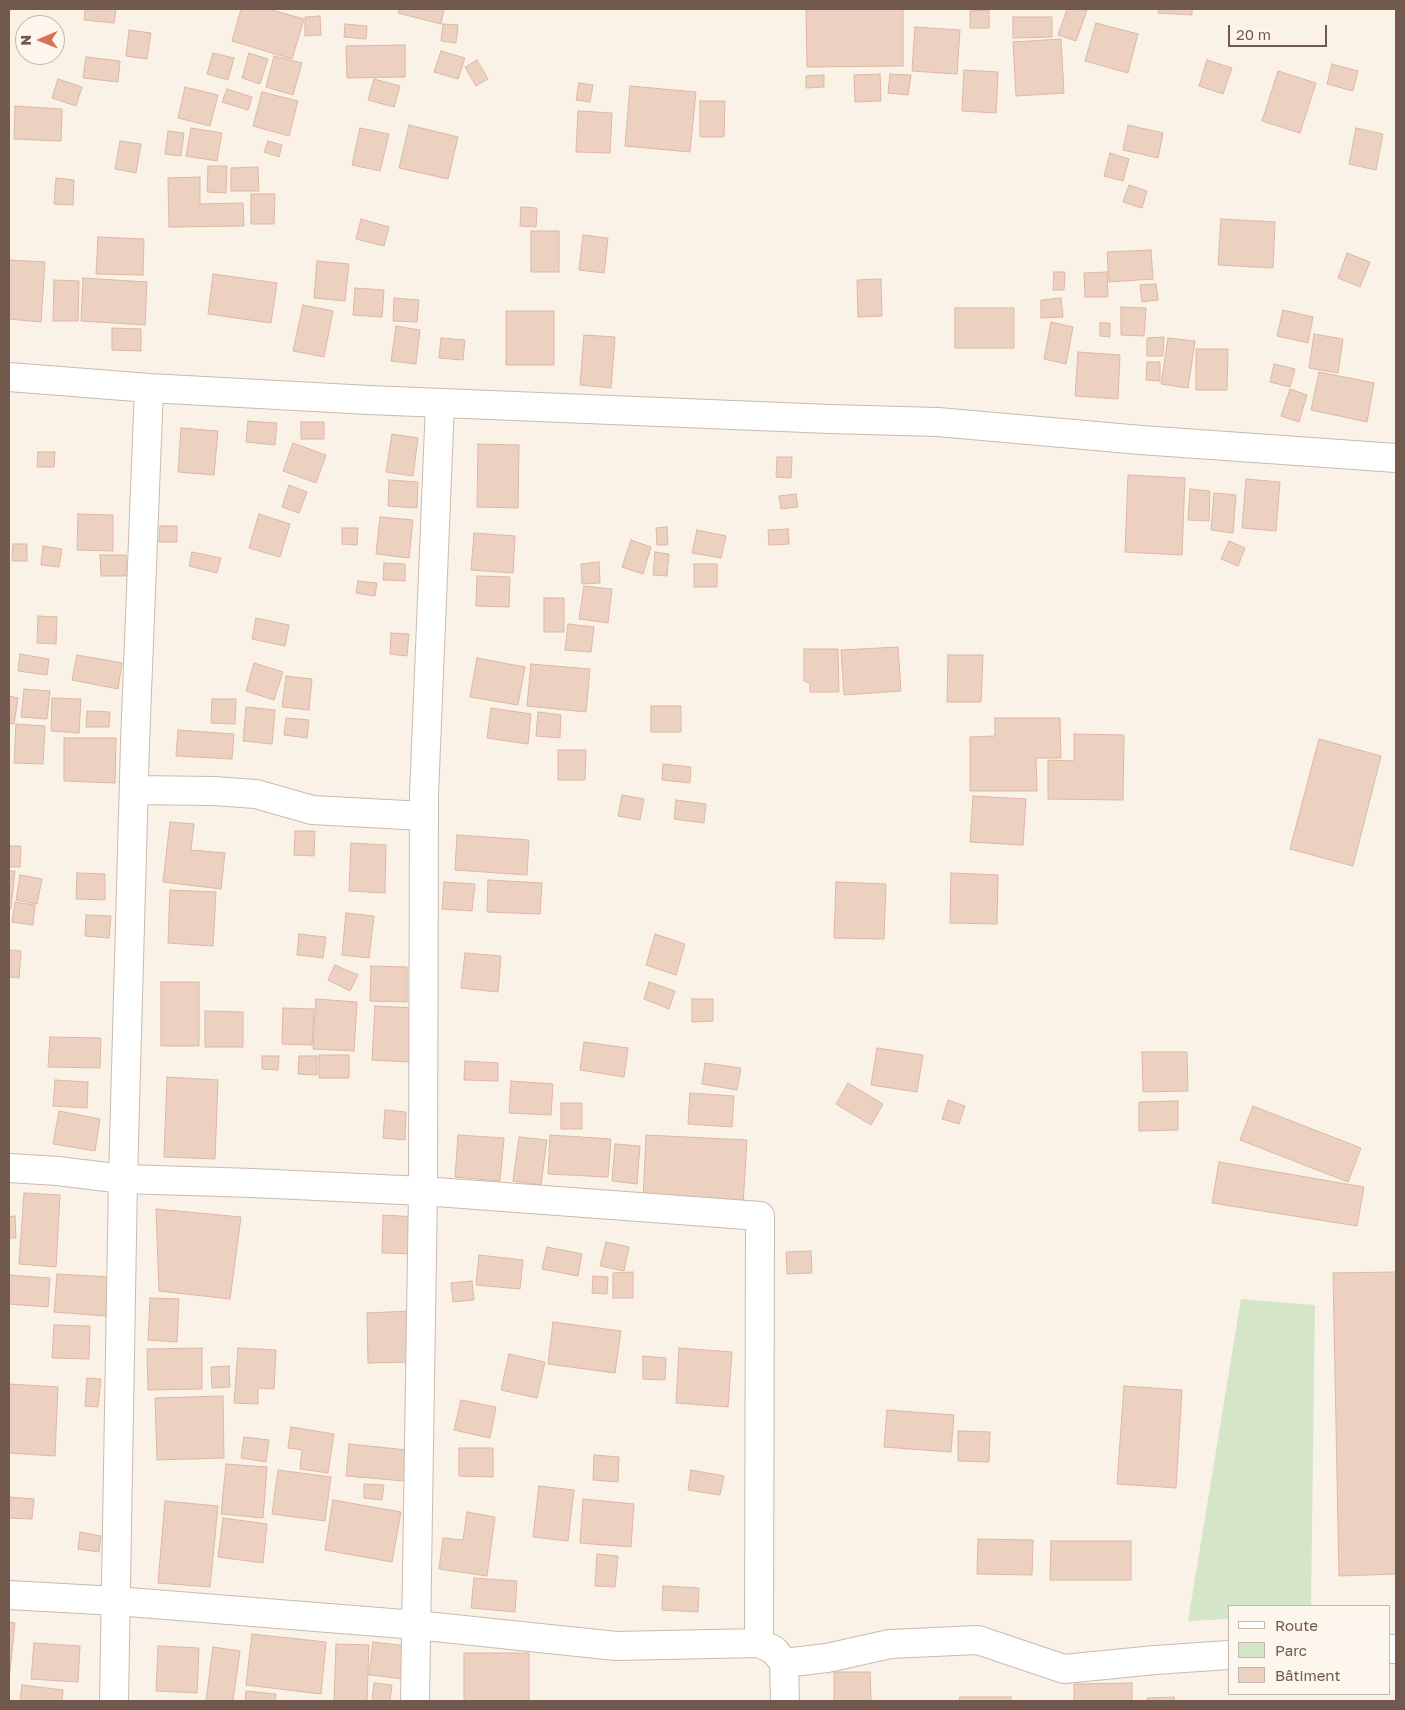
<!DOCTYPE html>
<html>
<head>
<meta charset="utf-8">
<style>
  body { margin:0 }
  #map { position:relative; width:1405px; height:1710px; overflow:hidden; background:#faf2e7; font-family:"Golos Text",sans-serif }
  canvas { display:block }
  .frame { position:absolute; inset:0; border:10px solid #71594e; pointer-events:none }
  .legend { position:absolute; left:1228px; top:1605px; width:162px; height:90px; box-sizing:border-box; background:#fdf6ed; border:1px solid #c5b7ad; margin:0; padding:6px 9px; list-style:none; font-size:15px; color:#71594e }
  .legend li { display:flex; align-items:center; gap:10px; height:25px }
  .legend b { width:25px; border:1px solid #c5b7ad }
  .north { position:absolute; left:15px; top:15px; width:50px; height:50px; box-sizing:border-box; background:#fdf6ed; border:1px solid #c5b7ad; border-radius:50%; rotate:269deg; font-size:14px; font-weight:700; line-height:20px; text-align:center; color:#71594e }
  .north::after { content:''; display:block; margin:auto; width:18px; height:22px; background:#d77159; clip-path:polygon(50% 0,100% 100%,50% 72%,0 100%) }
  .scale { position:absolute; left:1228px; top:25px; width:99px; height:22px; box-sizing:border-box; border:2px solid #71594e; border-top:0; padding-left:6px; font-size:15px; line-height:18px; white-space:nowrap; color:#71594e; -webkit-text-stroke:4px #fdf6ed; paint-order:stroke }
</style>
</head>
<body>
<div id="map">
<canvas width="1405" height="1710"></canvas>
<div class="frame"></div>
<ul class="legend">
<li><b style="height:6px;background:#fff"></b>Route</li>
<li><b style="height:14px;background:#d4e6c7"></b>Parc</li>
<li><b style="height:14px;background:#ecd1c1"></b>Bâtiment</li>
</ul>
<div class="north">N</div>
<div class="scale">20 m</div>
</div>
<script>
const context = document.querySelector('canvas').getContext('2d');
context.lineJoin = 'round';
function paint(path, color) { context.fillStyle = color; context.fill(path, 'evenodd'); }
const shape = rows => new Path2D(rows.map(r => 'M' + r).join(''));
function strokePath(path, color, width, dash) { context.strokeStyle = color; context.lineWidth = width; context.lineCap = dash ? 'butt' : 'round'; context.setLineDash(dash || []); context.stroke(path); }
paint(shape([
  [1241,1299,1315,1305,1311,1606,1229,1606,1229,1619,1188,1621]
]), '#d4e6c7');
const building = shape([
  [85,9,116,9,114,23,84,20,85,9],
  [241,9,268,9,304,19,292,59,232,41,241,9],
  [399,9,444,9,441,24,398,13,399,9],
  [806,9,903,9,903,66,807,67,806,9],
  [1067,9,1087,10,1076,41,1058,35,1067,9],
  [1159,9,1192,9,1192,15,1158,13,1159,9],
  [989,10,989,28,970,28,970,11,989,10],
  [320,16,321,35,305,36,305,17,320,16],
  [1013,17,1052,17,1052,37,1013,38,1013,17],
  [1096,23,1138,34,1128,73,1085,61,1096,23],
  [345,24,367,26,366,39,344,37,345,24],
  [443,24,458,25,456,43,441,41,443,24],
  [915,27,960,30,957,74,912,71,915,27],
  [129,30,151,33,147,59,126,56,129,30],
  [1061,39,1064,93,1016,96,1013,42,1061,39],
  [405,45,405,77,347,78,346,46,405,45],
  [441,51,465,58,458,79,434,72,441,51],
  [213,53,234,58,228,80,207,74,213,53],
  [249,53,268,59,260,84,242,78,249,53],
  [274,56,302,63,293,95,266,87,274,56],
  [86,57,120,61,118,82,83,78,86,57],
  [477,60,488,79,476,86,465,67,477,60],
  [1207,60,1232,68,1223,94,1199,86,1207,60],
  [1332,64,1358,71,1353,91,1327,84,1332,64],
  [964,70,998,72,996,113,962,111,964,70],
  [1278,71,1316,83,1300,133,1262,121,1278,71],
  [880,74,881,101,855,102,854,75,880,74],
  [890,74,911,75,908,95,888,93,890,74],
  [824,75,824,87,806,88,806,76,824,75],
  [58,79,82,87,76,106,52,98,58,79],
  [374,79,400,86,394,107,368,100,374,79],
  [579,83,593,85,590,102,576,100,579,83],
  [630,86,696,92,690,152,625,146,630,86],
  [185,87,218,95,210,126,178,118,185,87],
  [227,89,252,97,248,110,222,102,227,89],
  [262,92,298,101,289,136,253,126,262,92],
  [700,101,725,101,724,137,700,137,700,101],
  [15,106,62,109,61,141,14,139,15,106],
  [578,111,612,113,610,153,576,152,578,111],
  [409,125,458,137,448,179,399,168,409,125],
  [1128,125,1163,133,1158,158,1123,150,1128,125],
  [191,128,222,133,217,161,186,156,191,128],
  [360,128,389,134,380,171,352,165,360,128],
  [1356,128,1383,134,1376,170,1349,164,1356,128],
  [168,131,184,133,181,156,165,154,168,131],
  [120,141,141,144,136,173,115,169,120,141],
  [268,141,282,145,279,157,264,152,268,141],
  [1110,153,1129,159,1123,181,1104,176,1110,153],
  [208,166,227,166,226,193,207,192,208,166],
  [258,167,259,191,231,191,231,168,258,167],
  [200,177,200,204,243,203,244,226,169,227,168,178,200,177],
  [56,178,74,180,73,205,54,204,56,178],
  [1129,185,1147,191,1142,208,1123,202,1129,185],
  [251,194,275,194,274,224,251,224,251,194],
  [521,207,537,208,536,227,520,226,521,207],
  [361,219,389,227,384,246,356,239,361,219],
  [1221,219,1275,222,1273,268,1218,265,1221,219],
  [531,231,559,231,559,272,531,272,531,231],
  [583,235,608,238,604,273,579,270,583,235],
  [98,237,144,239,143,275,96,274,98,237],
  [1151,250,1153,279,1109,282,1107,252,1151,250],
  [1347,253,1370,262,1360,287,1338,278,1347,253],
  [9,260,45,262,41,322,9,319,9,260],
  [317,261,349,264,345,301,314,298,317,261],
  [1054,272,1065,272,1064,290,1053,290,1054,272],
  [1107,272,1108,297,1085,297,1084,273,1107,272],
  [213,274,277,283,271,323,208,314,213,274],
  [83,278,147,282,145,325,81,321,83,278],
  [881,279,882,316,858,317,857,280,881,279],
  [54,280,79,281,78,321,53,321,54,280],
  [1156,284,1158,300,1142,302,1140,285,1156,284],
  [355,288,384,290,382,317,353,315,355,288],
  [394,298,419,300,417,322,393,321,394,298],
  [1061,298,1063,317,1041,318,1041,300,1061,298],
  [303,305,333,311,324,357,293,351,303,305],
  [1121,307,1146,308,1144,336,1121,335,1121,307],
  [955,308,1014,308,1014,348,955,348,955,308],
  [1283,310,1313,317,1308,343,1277,336,1283,310],
  [506,311,554,311,554,365,506,365,506,311],
  [1051,322,1073,327,1066,364,1044,359,1051,322],
  [1100,323,1110,323,1110,337,1100,336,1100,323],
  [396,326,420,330,416,364,391,361,396,326],
  [112,328,141,329,141,351,112,350,112,328],
  [1314,334,1343,339,1338,373,1309,368,1314,334],
  [584,335,615,337,611,388,580,385,584,335],
  [1164,337,1163,356,1147,356,1147,338,1164,337],
  [441,338,465,340,463,360,439,358,441,338],
  [1168,338,1195,341,1188,388,1161,384,1168,338],
  [1196,349,1228,349,1227,390,1196,390,1196,349],
  [1078,352,1120,355,1118,399,1075,396,1078,352],
  [1147,362,1160,362,1160,381,1146,380,1147,362],
  [1274,364,1295,369,1290,387,1270,382,1274,364],
  [1319,372,1374,383,1367,422,1311,410,1319,372],
  [1290,389,1307,395,1299,422,1281,416,1290,389],
  [248,421,277,423,275,445,246,442,248,421],
  [301,422,324,422,324,439,301,439,301,422],
  [181,428,218,431,214,475,178,472,181,428],
  [392,434,418,438,413,476,386,472,392,434],
  [293,443,326,455,316,483,283,471,293,443],
  [478,444,519,445,518,508,477,507,478,444],
  [38,452,55,452,54,467,37,467,38,452],
  [777,457,792,457,791,478,776,477,777,457],
  [1128,475,1185,478,1182,555,1125,552,1128,475],
  [1246,479,1280,482,1276,531,1242,528,1246,479],
  [389,480,418,482,417,508,388,506,389,480],
  [289,485,307,492,299,513,282,507,289,485],
  [1190,489,1210,491,1209,521,1188,520,1190,489],
  [1214,493,1236,495,1233,533,1211,530,1214,493],
  [796,494,798,507,781,509,779,496,796,494],
  [78,514,113,515,113,551,77,550,78,514],
  [259,514,290,524,280,557,249,548,259,514],
  [380,517,413,520,409,558,376,554,380,517],
  [160,526,177,526,177,542,159,542,160,526],
  [667,527,668,545,657,545,656,528,667,527],
  [342,528,358,528,357,545,342,544,342,528],
  [788,529,789,544,769,545,768,530,788,529],
  [697,530,726,536,721,558,692,553,697,530],
  [474,533,515,536,513,573,471,570,474,533],
  [631,540,651,547,643,574,622,567,631,540],
  [1229,541,1245,548,1238,566,1221,559,1229,541],
  [13,544,27,544,27,561,12,561,13,544],
  [43,546,62,549,59,567,41,565,43,546],
  [192,552,221,558,217,573,189,566,192,552],
  [655,552,669,554,667,576,653,575,655,552],
  [100,555,126,555,126,576,101,576,100,555],
  [599,562,600,583,582,584,581,564,599,562],
  [384,563,405,564,405,581,383,580,384,563],
  [694,564,717,564,717,587,694,587,694,564],
  [477,576,510,577,509,607,476,606,477,576],
  [358,581,377,583,375,596,356,593,358,581],
  [584,586,612,589,608,623,579,619,584,586],
  [544,598,564,598,564,632,544,632,544,598],
  [38,616,57,617,56,644,37,643,38,616],
  [256,618,289,625,285,646,252,639,256,618],
  [568,624,594,627,591,652,565,650,568,624],
  [391,633,409,634,407,656,390,654,391,633],
  [898,647,901,691,844,695,841,650,898,647],
  [804,649,838,649,839,692,810,692,810,683,804,681,804,649],
  [20,654,49,659,47,675,18,671,20,654],
  [77,655,122,663,118,689,72,680,77,655],
  [948,655,983,655,981,702,947,702,948,655],
  [477,658,525,667,518,705,470,697,477,658],
  [254,663,283,672,274,700,246,691,254,663],
  [531,664,590,669,586,712,527,706,531,664],
  [286,676,312,679,309,710,282,707,286,676],
  [24,689,50,691,47,719,21,717,24,689],
  [9,696,18,698,14,724,9,723,9,696],
  [52,698,81,699,79,733,51,731,52,698],
  [212,699,236,699,235,724,211,723,212,699],
  [651,706,681,706,681,732,651,732,651,706],
  [246,707,275,710,272,744,243,741,246,707],
  [491,708,531,714,528,744,487,738,491,708],
  [87,711,110,712,109,727,86,727,87,711],
  [538,712,561,715,560,738,536,736,538,712],
  [286,718,309,720,307,738,284,735,286,718],
  [995,718,1060,718,1061,758,1036,758,1037,791,970,791,970,737,995,736,995,718],
  [16,724,45,726,43,764,14,763,16,724],
  [178,730,234,734,232,759,176,756,178,730],
  [1074,734,1124,735,1123,800,1048,799,1048,760,1074,761,1074,734],
  [64,738,116,738,115,783,64,781,64,738],
  [1319,739,1381,756,1353,866,1290,849,1319,739],
  [558,750,586,750,585,780,558,780,558,750],
  [663,764,691,767,690,783,662,780,663,764],
  [622,795,644,799,640,820,618,816,622,795],
  [973,796,1026,799,1023,845,970,842,973,796],
  [676,800,706,804,704,823,674,819,676,800],
  [170,822,194,824,191,850,225,853,221,889,163,882,170,822],
  [295,831,315,831,314,856,294,855,295,831],
  [457,835,529,840,527,875,455,870,457,835],
  [351,843,386,845,385,893,349,891,351,843],
  [9,846,21,846,20,867,9,867,9,846],
  [9,871,15,871,11,909,9,909,9,871],
  [77,873,105,874,105,900,76,899,77,873],
  [951,873,998,875,997,924,950,923,951,873],
  [20,875,42,879,37,904,16,900,20,875],
  [488,880,542,883,540,914,487,912,488,880],
  [444,882,475,884,472,911,442,909,444,882],
  [836,882,886,884,884,939,834,938,836,882],
  [170,890,216,892,213,946,168,943,170,890],
  [15,902,35,905,33,925,12,922,15,902],
  [346,913,374,916,369,958,342,955,346,913],
  [86,915,111,916,109,938,85,936,86,915],
  [299,934,326,937,323,958,297,955,299,934],
  [655,934,685,944,676,975,646,965,655,934],
  [9,950,21,951,19,978,9,977,9,950],
  [465,953,501,956,498,992,461,988,465,953],
  [335,965,358,975,350,991,328,980,335,965],
  [371,966,407,967,407,1002,370,1001,371,966],
  [161,982,199,982,199,1046,161,1046,161,982],
  [649,982,675,991,669,1009,644,999,649,982],
  [316,999,357,1002,354,1051,313,1049,316,999],
  [692,999,713,999,713,1021,692,1022,692,999],
  [375,1006,413,1008,410,1062,372,1060,375,1006],
  [283,1008,314,1009,312,1045,282,1044,283,1008],
  [205,1011,243,1012,243,1047,205,1047,205,1011],
  [50,1037,101,1038,100,1068,48,1067,50,1037],
  [584,1042,628,1048,624,1077,580,1070,584,1042],
  [877,1048,923,1055,917,1092,871,1085,877,1048],
  [1142,1052,1187,1052,1188,1091,1143,1092,1142,1052],
  [319,1055,349,1055,349,1078,319,1078,319,1055],
  [262,1056,279,1056,278,1070,262,1069,262,1056],
  [299,1056,317,1056,317,1075,298,1074,299,1056],
  [465,1061,498,1063,498,1081,464,1080,465,1061],
  [705,1063,741,1068,737,1090,702,1084,705,1063],
  [167,1077,218,1080,215,1159,164,1157,167,1077],
  [55,1080,88,1082,87,1108,53,1106,55,1080],
  [511,1081,553,1084,551,1115,509,1113,511,1081],
  [848,1083,883,1104,871,1125,836,1104,848,1083],
  [690,1093,734,1096,732,1127,688,1124,690,1093],
  [948,1100,965,1106,959,1124,942,1119,948,1100],
  [1178,1101,1178,1130,1139,1131,1139,1102,1178,1101],
  [561,1103,582,1103,582,1129,561,1129,561,1103],
  [1253,1106,1361,1148,1348,1182,1240,1140,1253,1106],
  [385,1110,406,1112,405,1140,383,1138,385,1110],
  [59,1111,100,1119,95,1151,53,1144,59,1111],
  [458,1135,504,1138,500,1181,455,1177,458,1135],
  [550,1135,611,1139,608,1177,548,1174,550,1135],
  [646,1135,747,1140,743,1205,643,1200,646,1135],
  [519,1137,547,1140,541,1185,513,1181,519,1137],
  [615,1144,640,1146,637,1184,612,1181,615,1144],
  [1219,1162,1364,1187,1357,1226,1212,1203,1219,1162],
  [24,1193,60,1195,56,1267,19,1264,24,1193],
  [156,1209,241,1217,230,1299,159,1291,156,1209],
  [383,1215,417,1217,416,1254,382,1253,383,1215],
  [15,1216,16,1238,9,1238,9,1217,15,1216],
  [606,1242,629,1247,624,1271,600,1266,606,1242],
  [547,1247,582,1254,578,1276,542,1269,547,1247],
  [811,1251,812,1273,787,1274,786,1252,811,1251],
  [479,1255,523,1260,520,1289,476,1285,479,1255],
  [633,1272,633,1298,613,1298,613,1273,633,1272],
  [1396,1272,1396,1574,1339,1576,1333,1273,1396,1272],
  [57,1274,109,1277,106,1316,54,1312,57,1274],
  [9,1275,50,1278,48,1307,9,1304,9,1275],
  [593,1276,608,1277,607,1294,592,1293,593,1276],
  [472,1281,474,1300,453,1302,451,1283,472,1281],
  [150,1298,179,1299,177,1342,148,1340,150,1298],
  [411,1311,413,1362,368,1363,367,1313,411,1311],
  [553,1322,621,1331,615,1373,548,1364,553,1322],
  [54,1325,90,1326,89,1359,52,1358,54,1325],
  [202,1348,202,1389,148,1390,147,1349,202,1348],
  [238,1348,276,1350,274,1389,258,1388,258,1404,234,1403,238,1348],
  [679,1348,732,1352,728,1407,676,1403,679,1348],
  [509,1354,545,1362,537,1398,501,1390,509,1354],
  [643,1356,666,1358,665,1380,643,1379,643,1356],
  [229,1366,230,1387,212,1388,211,1367,229,1366],
  [87,1378,101,1379,98,1407,85,1406,87,1378],
  [9,1384,58,1387,55,1456,9,1453,9,1384],
  [1124,1386,1182,1390,1176,1488,1117,1484,1124,1386],
  [223,1396,224,1458,157,1460,155,1398,223,1396],
  [461,1400,496,1407,490,1438,454,1430,461,1400],
  [887,1410,954,1415,951,1452,884,1447,887,1410],
  [291,1427,334,1434,328,1473,300,1469,302,1450,288,1448,291,1427],
  [958,1431,990,1432,989,1462,958,1461,958,1431],
  [244,1437,269,1440,266,1462,241,1458,244,1437],
  [349,1444,407,1450,404,1481,346,1476,349,1444],
  [459,1448,493,1448,493,1477,459,1476,459,1448],
  [594,1455,619,1457,618,1482,593,1480,594,1455],
  [226,1464,267,1467,263,1518,221,1514,226,1464],
  [278,1470,331,1477,325,1521,272,1514,278,1470],
  [691,1470,724,1476,720,1495,688,1490,691,1470],
  [364,1484,384,1485,382,1500,364,1498,364,1484],
  [539,1486,574,1490,568,1541,533,1537,539,1486],
  [9,1497,34,1499,32,1519,9,1518,9,1497],
  [583,1499,634,1504,631,1547,580,1543,583,1499],
  [333,1500,401,1512,392,1562,325,1550,333,1500],
  [165,1501,218,1506,210,1587,158,1583,165,1501],
  [467,1512,495,1517,487,1576,439,1569,443,1538,463,1540,467,1512],
  [223,1518,267,1524,263,1563,218,1557,223,1518],
  [80,1532,101,1536,99,1552,78,1549,80,1532],
  [978,1539,1033,1540,1032,1575,977,1574,978,1539],
  [1051,1541,1131,1541,1131,1580,1050,1580,1051,1541],
  [597,1554,618,1556,615,1587,595,1586,597,1554],
  [474,1578,517,1581,515,1612,471,1608,474,1578],
  [663,1586,699,1588,698,1612,662,1610,663,1586],
  [9,1622,15,1623,9,1681,9,1622],
  [252,1634,326,1642,321,1694,246,1685,252,1634],
  [373,1642,408,1646,404,1679,369,1675,373,1642],
  [34,1643,80,1646,78,1682,31,1679,34,1643],
  [336,1644,369,1645,367,1701,334,1701,336,1644],
  [158,1646,199,1648,197,1693,156,1691,158,1646],
  [213,1647,240,1651,233,1701,206,1701,213,1647],
  [464,1653,529,1653,529,1701,464,1701,464,1653],
  [834,1672,870,1672,871,1701,834,1701,834,1672],
  [374,1683,392,1685,390,1701,372,1701,374,1683],
  [1132,1683,1132,1701,1074,1701,1074,1684,1132,1683],
  [22,1685,63,1690,62,1701,20,1701,22,1685],
  [246,1691,276,1694,275,1701,245,1701,246,1691],
  [960,1697,1011,1697,1011,1701,959,1701,960,1697],
  [1174,1697,1175,1701,1147,1701,1147,1698,1174,1697]
]);
paint(building, '#ecd1c1');
strokePath(building, '#ddb7a3', 1);
const minor = shape([
  [9,377,149,388,369,400,830,419,938,422,1141,440,1396,458],
  [134,790,213,791,256,794,312,810,424,816],
  [9,1168,58,1171,123,1179,253,1183,423,1191,760,1216,759,1643,774,1650,784,1663,785,1701],
  [9,1595,116,1601,416,1625,616,1646,759,1643],
  [1389,1649,1396,1649],
  [784,1663,827,1658,890,1644,978,1640,1064,1669,1155,1660,1229,1655],
  [114,1701,123,1179,135,743,149,388],
  [415,1701,423,1191,424,795,440,403]
]);
strokePath(minor, '#cbbaae', 30);
strokePath(minor, '#fff', 28);
</script>
</body>
</html>
